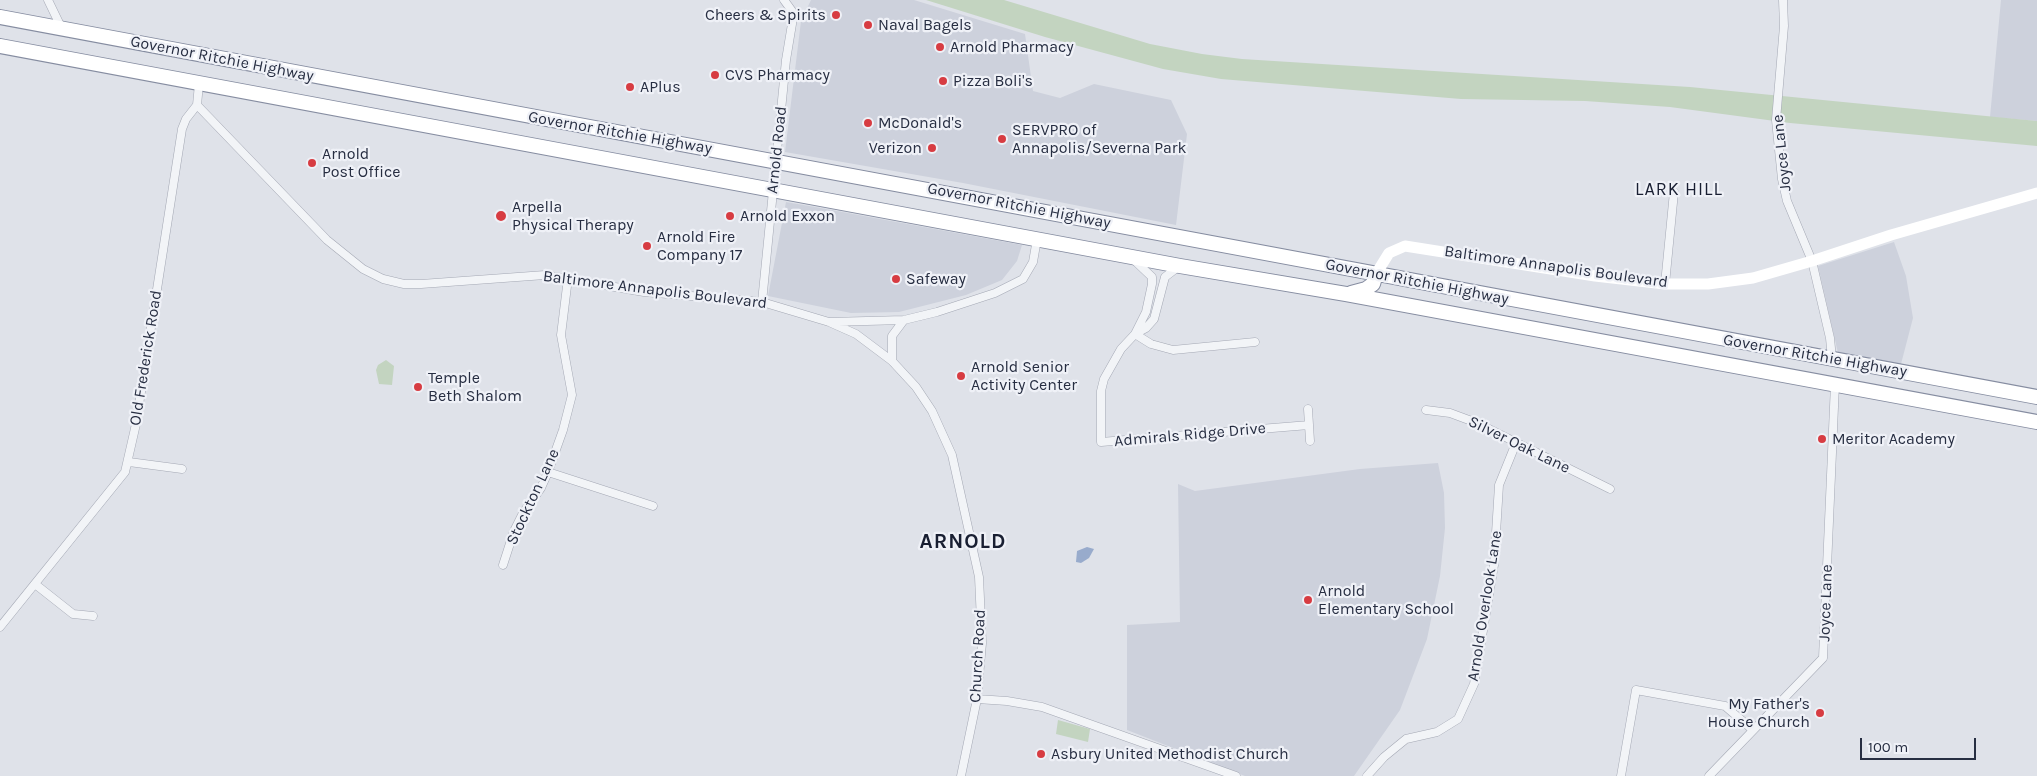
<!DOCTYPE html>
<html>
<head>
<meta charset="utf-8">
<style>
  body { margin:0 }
  #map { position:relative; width:2037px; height:776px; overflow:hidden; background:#dfe2e9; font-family:Karla,sans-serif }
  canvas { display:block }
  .scale { position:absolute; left:1860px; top:738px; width:116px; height:22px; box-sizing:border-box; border:2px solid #272e42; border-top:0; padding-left:6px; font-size:15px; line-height:18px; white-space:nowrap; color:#272e42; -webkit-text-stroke:4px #eff1f7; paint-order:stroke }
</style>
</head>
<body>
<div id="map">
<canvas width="2037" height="776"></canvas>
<div class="scale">100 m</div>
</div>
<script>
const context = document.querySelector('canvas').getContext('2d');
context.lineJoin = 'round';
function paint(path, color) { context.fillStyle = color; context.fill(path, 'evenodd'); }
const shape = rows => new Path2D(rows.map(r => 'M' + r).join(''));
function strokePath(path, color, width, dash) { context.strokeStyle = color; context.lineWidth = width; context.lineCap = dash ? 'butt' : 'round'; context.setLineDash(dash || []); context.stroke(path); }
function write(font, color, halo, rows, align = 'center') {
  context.font = font + ' Karla,sans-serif'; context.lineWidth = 4.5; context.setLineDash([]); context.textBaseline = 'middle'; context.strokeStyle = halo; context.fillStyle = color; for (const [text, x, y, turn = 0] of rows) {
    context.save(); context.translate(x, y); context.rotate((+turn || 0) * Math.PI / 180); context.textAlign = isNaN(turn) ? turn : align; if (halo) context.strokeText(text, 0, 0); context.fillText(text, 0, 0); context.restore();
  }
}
paint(shape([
  [811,0,914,0,1025,34,1033,91,1060,98,1094,84,1171,100,1187,134,1176,225,963,183,785,152,801,21],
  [2001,0,2037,0,2037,121,1990,117],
  [786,202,815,207,1022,245,1017,261,1002,280,966,295,899,312,851,313,768,296],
  [1894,242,1906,276,1913,318,1901,364,1838,353,1818,266],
  [1438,463,1444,493,1445,528,1440,576,1427,639,1400,710,1354,776,1245,776,1127,730,1127,625,1180,622,1178,484,1195,491,1360,469]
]), '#cdd1dc');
paint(shape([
  [926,0,1004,0,1150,44,1202,54,1242,59,1690,87,2037,121,2037,146,1790,123,1670,107,1585,101,1461,99,1221,79,1163,69,1045,37],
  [386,360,394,366,392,385,379,384,376,370,378,365],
  [1058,720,1090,729,1088,742,1056,734]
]), '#c3d4c0');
paint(shape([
  [1087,547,1094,549,1089,558,1081,563,1076,562,1077,551]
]), '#98abcc');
const street = shape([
  [48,0,62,29],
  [1783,0,1784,26,1776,120,1782,179,1787,201,1812,261,1830,338,1832,359],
  [199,84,197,105,327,240,363,269,383,279,404,284,421,284,545,275,644,292,762,302,829,322,856,334,892,361,916,387,932,411,952,455,979,577,982,643,977,699,961,776],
  [1134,260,1152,277,1152,284,1146,312,1135,334,1121,349,1104,379,1101,391,1101,442,1309,425],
  [1665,284,1674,192],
  [762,302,786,60,792,24,792,11,784,0],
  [829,322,904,320,937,312,995,293,1023,279,1033,262,1037,239],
  [1135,334,1151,344,1173,350,1255,342],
  [1135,334,1146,328,1154,319,1165,277,1178,267],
  [892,361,892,336,904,320],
  [1308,409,1310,441],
  [1426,410,1450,413,1477,423,1610,489],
  [129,462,182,469],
  [548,472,653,506],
  [503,565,514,531,523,513,541,488,548,472,563,430,572,395,561,335,568,278],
  [35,584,73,614,93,616],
  [0,627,125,472,136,424,182,129,186,119,197,105],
  [977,699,1007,701,1042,707,1236,776],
  [1367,776,1384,757,1406,739,1437,732,1458,719,1474,684,1494,565,1499,485,1516,443],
  [1621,776,1636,690,1725,706,1753,730],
  [1709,776,1823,658,1835,384]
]);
const highway = shape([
  [0,17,2037,397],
  [0,46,1180,266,1346,294,2037,422],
  [1351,293,1366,289,1373,284,1376,274]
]);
strokePath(street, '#a4a8b4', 9);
strokePath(highway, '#868da1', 16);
strokePath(street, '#f2f4f7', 8);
strokePath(shape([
  [1376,274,1389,253,1405,246,1595,276,1665,284,1708,284,1753,278,1812,261,1891,235,2037,193]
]), '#fff', 11);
strokePath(highway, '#fff', 14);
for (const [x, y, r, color] of [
  [836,15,5,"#d73c42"],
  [868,25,5,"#d73c42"],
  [940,47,5,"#d73c42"],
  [715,75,5,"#d73c42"],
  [943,81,5,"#d73c42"],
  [630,87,5,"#d73c42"],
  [868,123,5,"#d73c42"],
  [1002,139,5,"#d73c42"],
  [932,148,5,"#d73c42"],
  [312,163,5,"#d73c42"],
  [501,216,6,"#d73c42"],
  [730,216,5,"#d73c42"],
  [647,246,5,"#d73c42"],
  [896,279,5,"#d73c42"],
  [961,376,5,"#d73c42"],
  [418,387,5,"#d73c42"],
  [1822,439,5,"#d73c42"],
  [1308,600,5,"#d73c42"],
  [1820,713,5,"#d73c42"],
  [1041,754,5,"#d73c42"]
]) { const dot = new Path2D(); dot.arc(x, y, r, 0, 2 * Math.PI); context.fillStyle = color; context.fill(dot); strokePath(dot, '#eff1f7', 2); }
write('16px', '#272e42', '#eff1f7', [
  ["Cheers & Spirits",826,15,"right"],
  ["Naval Bagels",878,25],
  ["Arnold Pharmacy",950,47],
  ["CVS Pharmacy",725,75],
  ["Pizza Boli's",953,81],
  ["APlus",640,87],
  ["McDonald's",878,123],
  ["SERVPRO of",1012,130],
  ["Annapolis/Severna Park",1012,148],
  ["Verizon",922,148,"right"],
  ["Arnold",322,154],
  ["Post Office",322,172],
  ["Arpella",512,207],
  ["Physical Therapy",512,225],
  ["Arnold Exxon",740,216],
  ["Arnold Fire",657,237],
  ["Company 17",657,255],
  ["Safeway",906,279],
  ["Arnold Senior",971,367],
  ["Activity Center",971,385],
  ["Temple",428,378],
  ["Beth Shalom",428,396],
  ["Meritor Academy",1832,439],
  ["Arnold",1318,591],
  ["Elementary School",1318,609],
  ["My Father's",1810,704,"right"],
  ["House Church",1810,722,"right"],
  ["Asbury United Methodist Church",1051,754]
], 'left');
write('16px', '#272e42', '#eff1f7', [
  ["Governor Ritchie Highway",222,59,11],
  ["Governor Ritchie Highway",620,133,10],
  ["Arnold Road",777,150,-84],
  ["Joyce Lane",1782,153,-96],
  ["Governor Ritchie Highway",1019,206,11],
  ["Baltimore Annapolis Boulevard",1556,267,8],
  ["Governor Ritchie Highway",1417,282,11],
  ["Baltimore Annapolis Boulevard",655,290,7],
  ["Governor Ritchie Highway",1815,356,10],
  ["Old Frederick Road",146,358,-81],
  ["Admirals Ridge Drive",1190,435,-5],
  ["Silver Oak Lane",1519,445,26],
  ["Stockton Lane",533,497,-65],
  ["Joyce Lane",1826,603,-88],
  ["Arnold Overlook Lane",1485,606,-81],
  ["Church Road",978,656,-87]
]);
context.letterSpacing = '1px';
write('18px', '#191f32', '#eff1f7', [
  ["LARK HILL",1679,190]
]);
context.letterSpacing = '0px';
context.letterSpacing = '1px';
write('bold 21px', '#191f32', '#eff1f7', [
  ["ARNOLD",963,542]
]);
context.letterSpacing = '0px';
</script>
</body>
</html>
